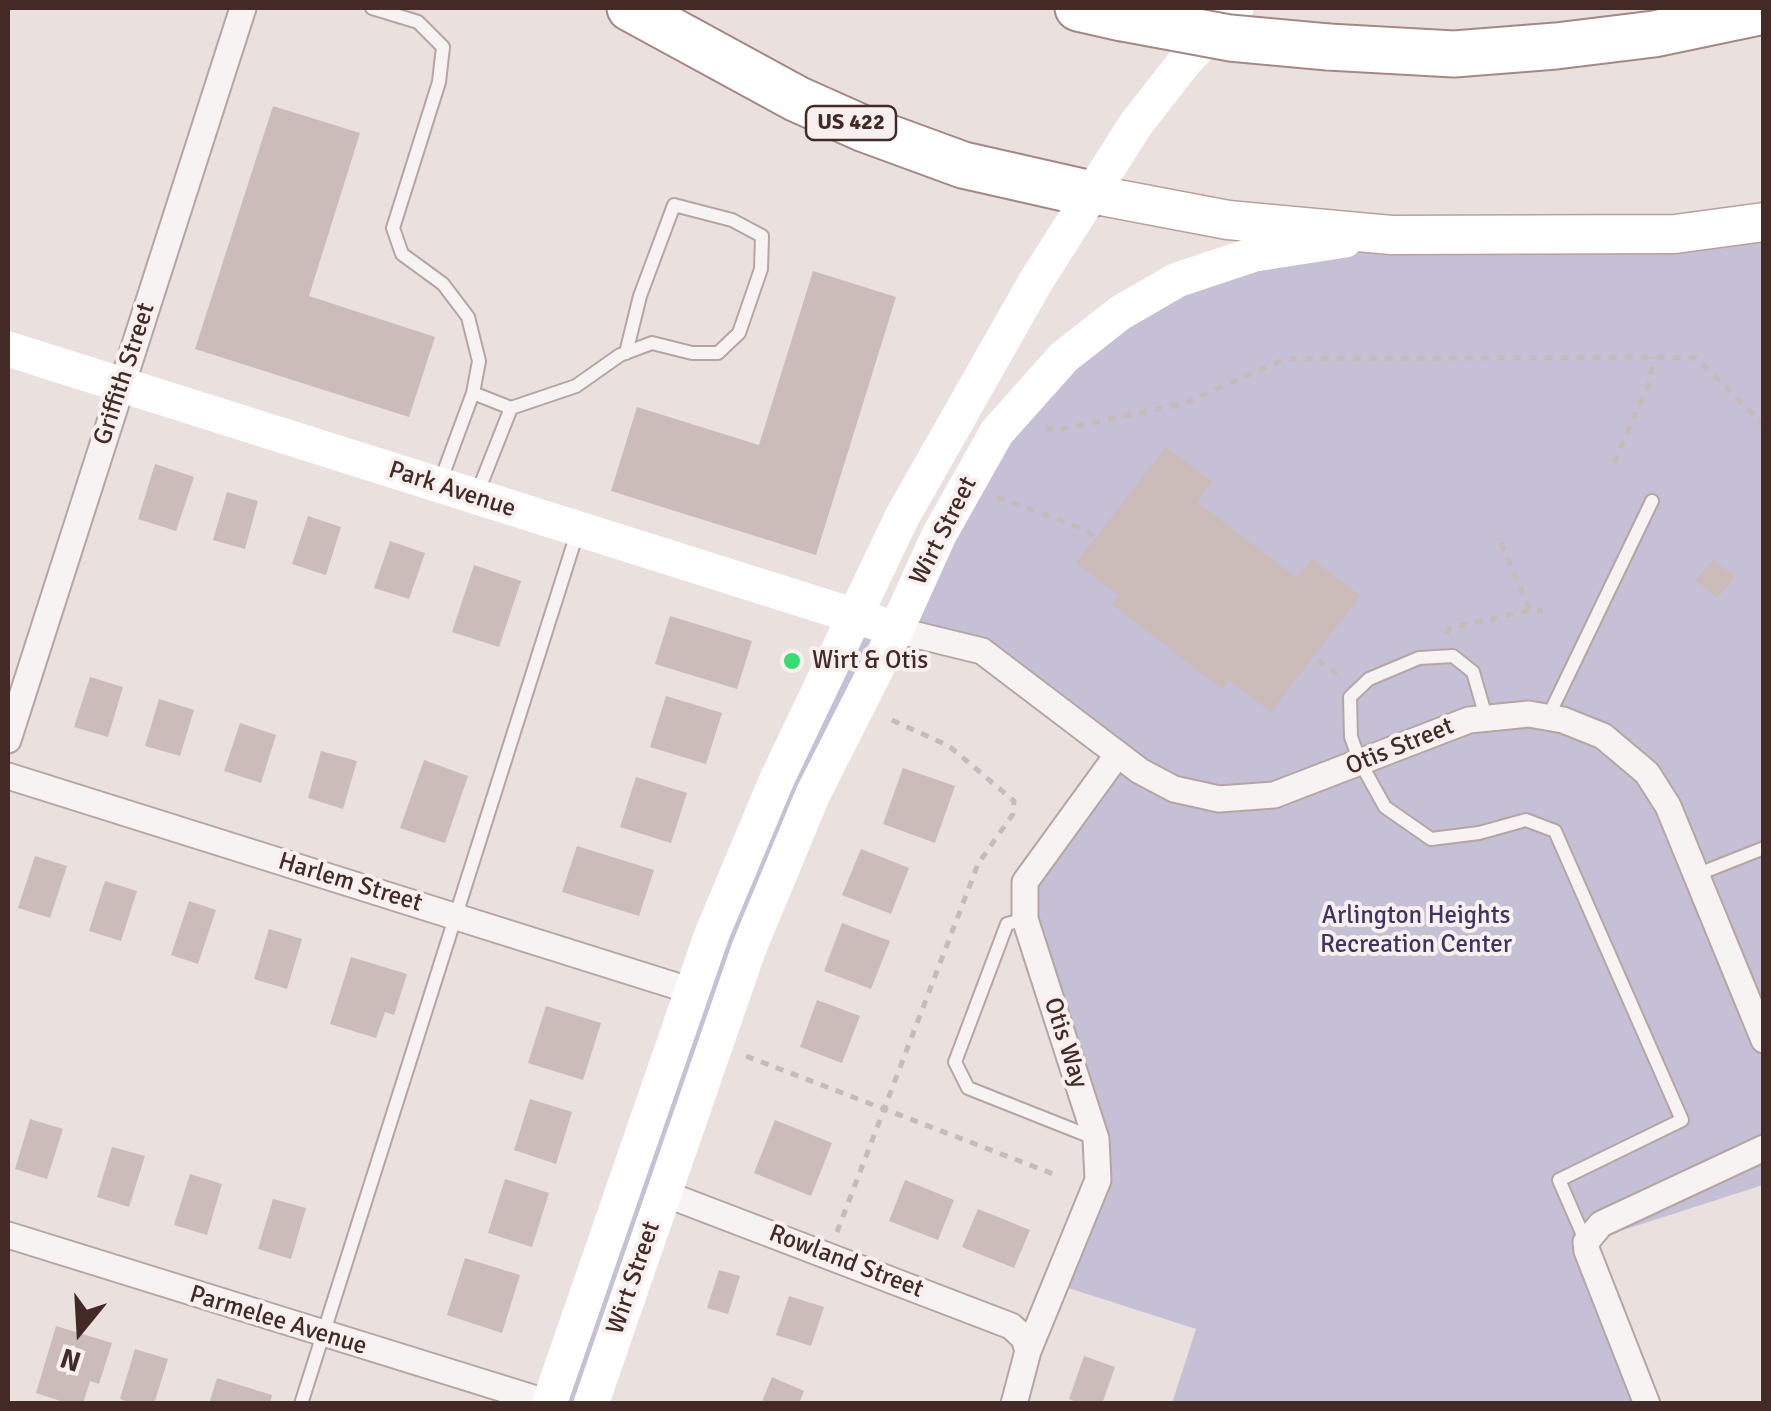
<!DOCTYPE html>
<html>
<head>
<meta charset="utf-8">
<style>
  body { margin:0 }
  #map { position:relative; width:1771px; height:1411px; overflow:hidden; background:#eae1df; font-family:Signika,sans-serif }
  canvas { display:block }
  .frame { position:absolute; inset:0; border:10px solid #432a26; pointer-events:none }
  .north { position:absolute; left:30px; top:1281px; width:100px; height:100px; -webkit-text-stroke:8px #f7f0ef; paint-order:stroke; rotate:198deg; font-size:28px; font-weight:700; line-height:40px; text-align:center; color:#432a26 }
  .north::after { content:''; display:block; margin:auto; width:35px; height:45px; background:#432a26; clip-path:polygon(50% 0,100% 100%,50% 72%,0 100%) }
</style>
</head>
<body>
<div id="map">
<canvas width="1771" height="1411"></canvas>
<div class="frame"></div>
<div class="north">N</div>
</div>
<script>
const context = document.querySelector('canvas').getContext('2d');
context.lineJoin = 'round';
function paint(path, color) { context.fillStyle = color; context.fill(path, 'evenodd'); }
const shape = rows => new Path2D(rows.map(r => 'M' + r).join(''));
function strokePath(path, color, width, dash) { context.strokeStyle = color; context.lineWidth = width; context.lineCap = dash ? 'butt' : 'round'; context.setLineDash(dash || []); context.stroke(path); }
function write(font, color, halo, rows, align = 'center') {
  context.font = font + ' Signika,sans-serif'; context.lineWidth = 8; context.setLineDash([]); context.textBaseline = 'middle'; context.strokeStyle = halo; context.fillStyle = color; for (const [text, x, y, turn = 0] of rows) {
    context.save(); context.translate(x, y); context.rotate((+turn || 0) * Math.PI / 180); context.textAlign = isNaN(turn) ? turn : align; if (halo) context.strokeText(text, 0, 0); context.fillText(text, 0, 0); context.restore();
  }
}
paint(shape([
  [1721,230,1763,244,1763,1185,1586,1242,1647,1403,1172,1403,1196,1329,1056,1284,1098,1181,1025,882,1118,754,982,651,897,630,813,794,591,1403,549,1404,626,1178,855,615,897,629,907,604,1064,357,1255,254]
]), '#c5c0d5');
paint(shape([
  [273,106,360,133,309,296,435,337,409,417,195,349],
  [813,271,896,297,816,555,611,491,637,407,759,445],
  [1166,447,1212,482,1197,502,1297,578,1312,559,1360,596,1271,712,1229,680,1222,689,1112,604,1119,595,1076,563],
  [155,464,194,477,176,531,138,519],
  [227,492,258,501,245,549,213,540],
  [308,516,341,527,326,575,292,564],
  [390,541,425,553,409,599,374,588],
  [1713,560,1735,577,1717,598,1695,580],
  [474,565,521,581,499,647,452,632],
  [670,616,752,641,737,689,655,664],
  [90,677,123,687,108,737,74,727],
  [666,696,722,713,706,764,650,747],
  [159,699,194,710,180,756,145,746],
  [240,723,276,735,261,783,224,771],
  [321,751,357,761,343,809,308,798],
  [424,760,468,776,445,843,400,828],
  [903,768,955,786,935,843,883,824],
  [636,777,687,793,671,843,620,827],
  [577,846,654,870,639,916,562,892],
  [861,849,909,868,891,914,842,895],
  [35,856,67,866,50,918,18,908],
  [105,881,137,891,121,941,89,931],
  [189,901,216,910,198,964,171,955],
  [842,923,890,941,871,989,824,971],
  [269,929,302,939,287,989,254,979],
  [351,957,407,974,394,1015,385,1012,376,1038,330,1024],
  [817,1000,860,1016,842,1063,800,1047],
  [546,1006,601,1023,583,1080,528,1063],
  [530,1099,572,1112,556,1164,514,1150],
  [30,1119,63,1129,47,1179,15,1169],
  [775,1120,832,1143,811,1196,754,1173],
  [112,1147,145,1156,129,1207,97,1197],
  [190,1174,222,1184,207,1235,174,1225],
  [505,1179,549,1193,532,1247,488,1233],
  [905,1180,954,1200,938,1240,889,1221],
  [273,1199,306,1208,291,1259,258,1249],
  [978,1209,1030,1230,1014,1268,962,1247],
  [465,1258,520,1275,502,1333,447,1315],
  [719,1270,740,1276,728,1314,707,1308],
  [789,1296,824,1307,811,1346,776,1335],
  [56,1326,112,1343,99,1384,90,1381,83,1404,70,1404,36,1393],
  [135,1349,168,1359,154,1404,134,1404,120,1399],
  [1084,1356,1115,1367,1102,1404,1081,1404,1069,1399],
  [772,1377,804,1391,799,1404,761,1404],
  [217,1378,272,1395,270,1404,209,1404]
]), '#cbbbb9');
const lane = shape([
  [372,8,418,22,443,47,439,82,393,228,402,254,443,284,468,317,479,361,473,393,439,485],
  [473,393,511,408,576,386,620,355,652,343,692,353,718,353,739,333,761,269,762,236,732,220,674,205,640,296,626,353],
  [477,494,511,408],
  [1486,717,1473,672,1453,656,1419,658,1369,679,1350,697,1351,737,1360,762,1385,807,1431,839,1479,833,1526,820,1555,831,1682,1120,1559,1180,1586,1242],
  [1548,717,1652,501],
  [1696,875,1764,848],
  [1025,919,1007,924,955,1062,968,1088,1094,1138],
  [301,1404,578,530]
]);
const street = shape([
  [896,630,982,651,1140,771,1174,789,1219,799,1274,795,1469,720,1529,714,1563,720,1603,736,1647,773,1668,806,1764,1040],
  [8,740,243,8],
  [8,776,692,991],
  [663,1193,1011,1326,1024,1338,1028,1351,1014,1404],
  [8,1235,549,1403],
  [1028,1351,1098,1180,1096,1139,1025,919,1025,882,1118,754],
  [1647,1404,1587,1251,1586,1242,1601,1224,1764,1148]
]);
const primary = shape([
  [1091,194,1228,220,1391,235,1675,234,1764,222]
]);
const highway = shape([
  [630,8,797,99,862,128,963,165,1091,194],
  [1078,8,1122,18],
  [1328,47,1454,54,1556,46,1654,34,1764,11]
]);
strokePath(lane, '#b5a6a4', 16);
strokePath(street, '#b5a6a4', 29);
strokePath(primary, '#b7a09d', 41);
strokePath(highway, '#a38885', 49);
strokePath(shape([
  [1046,427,1053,431,1182,404,1285,359,1653,357,1696,358,1764,425],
  [1614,463,1650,381,1653,357],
  [997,497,1086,530,1095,538],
  [1501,543,1530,610],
  [1447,634,1450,628,1530,610,1543,611],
  [1318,660,1342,678],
  [746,1056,1056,1175],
  [837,1232,978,864,1013,814,1014,801,949,746,885,717]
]), '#c5bbba', 5, [8, 8]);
strokePath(lane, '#f8f3f3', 12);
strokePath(street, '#f8f3f3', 25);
strokePath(shape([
  [8,349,877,623],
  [549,1404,712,934,777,779,902,517,1036,281,1136,124,1186,60,1236,8],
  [591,1404,749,948,813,794,896,630,939,535,997,432,1064,357,1120,313,1177,280,1255,254,1345,240]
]), '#fff', 35);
strokePath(primary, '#fff', 38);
strokePath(highway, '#fff', 45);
const highwayBridge = shape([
  [1122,18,1230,38,1328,47]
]);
strokePath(highwayBridge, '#a38885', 49, []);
strokePath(highwayBridge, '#fff', 45);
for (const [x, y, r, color] of [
  [792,661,10,"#36dd70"]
]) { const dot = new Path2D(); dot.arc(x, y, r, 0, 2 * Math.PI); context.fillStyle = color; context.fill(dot); strokePath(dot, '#f7f0ef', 4); }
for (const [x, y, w] of [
  [851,123,90]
]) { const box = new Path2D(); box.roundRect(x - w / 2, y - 17, w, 34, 8); context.fillStyle = '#f7f0ef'; context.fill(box); strokePath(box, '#432a26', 2.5); }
write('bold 22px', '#432a26', null, [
  ["US 422",851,123]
]);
write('25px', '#432a26', '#f7f0ef', [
  ["Griffith Street",125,374,-72],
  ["Park Avenue",452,490,18],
  ["Wirt Street",944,531,-63],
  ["Otis Street",1400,747,-22],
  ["Harlem Street",350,883,17],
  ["Otis Way",1065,1043,72],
  ["Rowland Street",846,1262,21],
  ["Wirt Street",634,1278,-71],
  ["Parmelee Avenue",278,1321,17]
]);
write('25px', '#432a26', '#f7f0ef', [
  ["Wirt & Otis",812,661]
], 'left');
write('25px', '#403261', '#f7f0ef', [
  ["Arlington Heights",1416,916],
  ["Recreation Center",1416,945]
]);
</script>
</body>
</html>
